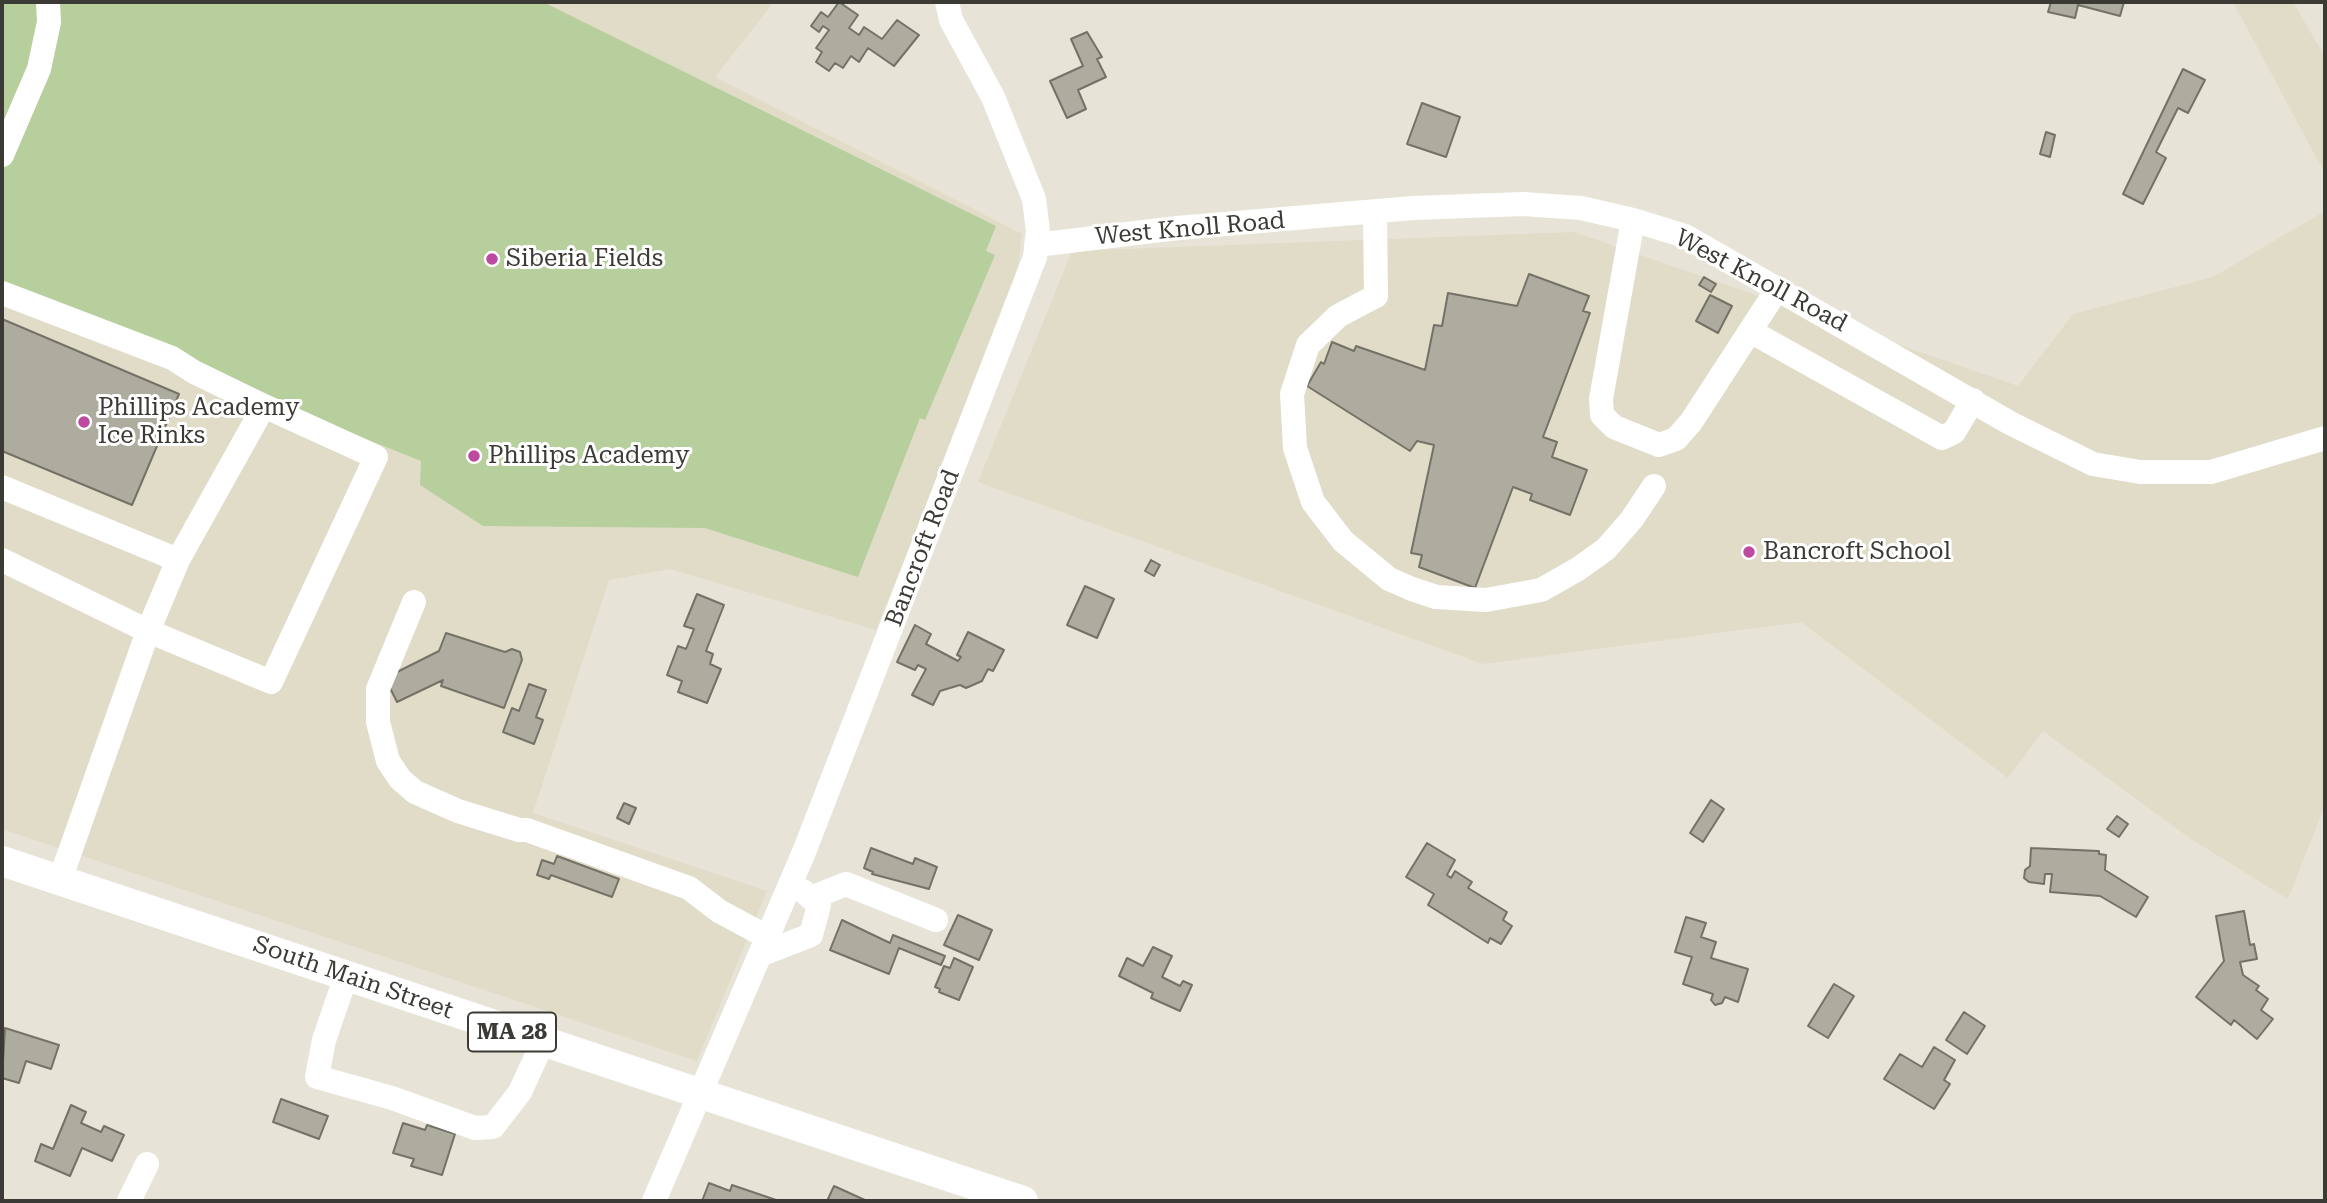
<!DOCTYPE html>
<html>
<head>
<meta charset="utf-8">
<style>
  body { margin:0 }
  #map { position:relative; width:2327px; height:1203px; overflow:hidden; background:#e7e4d7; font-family:"Roboto Serif",serif }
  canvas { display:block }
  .frame { position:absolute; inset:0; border:4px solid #3b3a35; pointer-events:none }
</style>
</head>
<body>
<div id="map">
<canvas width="2327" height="1203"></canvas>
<div class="frame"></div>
</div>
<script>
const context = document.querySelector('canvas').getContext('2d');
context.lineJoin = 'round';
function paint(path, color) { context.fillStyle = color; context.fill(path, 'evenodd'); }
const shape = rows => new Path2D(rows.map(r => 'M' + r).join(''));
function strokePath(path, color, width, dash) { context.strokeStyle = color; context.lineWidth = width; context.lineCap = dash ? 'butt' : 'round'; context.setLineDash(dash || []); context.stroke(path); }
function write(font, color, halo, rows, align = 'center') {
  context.font = font + ' "Roboto Serif",serif'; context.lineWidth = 6; context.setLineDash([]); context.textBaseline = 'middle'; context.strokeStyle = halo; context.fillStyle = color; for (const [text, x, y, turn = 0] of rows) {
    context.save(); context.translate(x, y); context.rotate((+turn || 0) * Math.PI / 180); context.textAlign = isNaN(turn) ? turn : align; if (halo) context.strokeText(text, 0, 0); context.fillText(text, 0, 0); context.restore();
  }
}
paint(shape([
  [2,2,774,2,715,77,1022,234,1018,267,992,343,876,630,670,569,609,580,533,813,767,891,697,1061,2,829],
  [2233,2,2293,2,2325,57,2325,174],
  [2325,211,2325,805,2288,899,2191,839,2043,731,2008,778,1801,622,1483,664,978,482,1072,251,1574,232,2018,386,2073,314,2213,277]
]), '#e0dcc7');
paint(shape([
  [2,2,543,2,996,226,986,251,995,255,925,420,920,418,858,577,705,528,483,526,420,485,421,461,2,293]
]), '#b7cf9d');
const building = shape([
  [839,2,858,15,849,28,859,35,864,27,882,39,897,20,919,35,894,66,868,48,859,62,851,56,843,68,835,63,829,71,816,62,822,52,816,48,829,30,823,26,819,32,811,26,821,12,828,17,839,2],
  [2051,2,2124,2,2120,16,2078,5,2075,18,2048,12,2051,2],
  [1087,32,1102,57,1097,59,1106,77,1078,90,1086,109,1067,118,1050,81,1083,66,1071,39,1087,32],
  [2183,69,2205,80,2188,113,2178,108,2156,152,2166,158,2143,204,2123,194,2183,69],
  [1422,103,1460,117,1446,157,1407,144,1422,103],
  [2046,132,2055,135,2050,157,2040,154,2046,132],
  [1529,274,1589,296,1583,311,1590,313,1543,437,1557,442,1552,457,1587,470,1570,515,1530,500,1532,494,1513,487,1475,588,1419,567,1422,555,1411,553,1434,445,1417,441,1410,451,1307,386,1321,362,1324,364,1332,342,1354,351,1356,346,1425,370,1434,325,1442,326,1448,293,1517,306,1529,274],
  [1704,277,1716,284,1711,292,1699,285,1704,277],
  [1710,295,1732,306,1718,333,1696,321,1710,295],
  [2,319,179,394,132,505,2,451,2,319],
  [1151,560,1160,565,1154,576,1145,571,1151,560],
  [1085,586,1114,599,1097,638,1067,625,1085,586],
  [697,594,724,605,706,651,713,654,710,664,721,669,707,703,678,692,682,681,667,675,678,646,686,649,694,629,684,626,697,594],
  [915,625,931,634,926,644,958,661,961,657,957,655,968,632,1004,650,993,671,988,669,982,681,966,688,960,685,940,691,933,705,912,695,926,669,918,665,915,670,897,662,915,625],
  [446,633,505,652,512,649,520,652,522,660,504,708,441,686,443,680,397,702,385,678,439,651,446,633],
  [529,684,546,690,536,717,543,720,534,744,503,732,512,708,519,711,529,684],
  [1711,800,1724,809,1703,842,1690,833,1711,800],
  [624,803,636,808,629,824,617,818,624,803],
  [2117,816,2128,824,2119,837,2107,829,2117,816],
  [1427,843,1455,860,1447,875,1451,878,1455,871,1472,882,1468,888,1507,912,1503,920,1512,926,1501,944,1490,938,1488,943,1428,905,1434,894,1406,877,1427,843],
  [871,848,913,864,915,858,937,867,929,889,872,874,873,872,864,868,871,848],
  [2031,848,2099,851,2099,854,2106,855,2105,870,2148,897,2136,917,2100,896,2050,892,2052,874,2045,874,2044,884,2029,882,2024,878,2025,870,2030,866,2031,848],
  [557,856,619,879,612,897,551,875,549,879,537,875,542,860,554,864,557,856],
  [2244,911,2250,945,2254,944,2257,959,2240,962,2243,975,2259,986,2256,990,2268,999,2261,1010,2273,1019,2257,1039,2234,1020,2231,1025,2196,997,2224,961,2216,916,2244,911],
  [958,915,992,930,979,960,944,945,958,915],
  [1686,917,1706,923,1701,937,1716,942,1711,958,1748,969,1738,1002,1725,997,1722,1003,1715,1005,1711,1000,1713,994,1683,984,1692,957,1675,952,1686,917],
  [842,920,890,943,893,935,945,956,941,965,899,948,889,974,830,950,842,920],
  [1153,947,1172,956,1162,977,1180,986,1183,981,1192,985,1180,1011,1151,998,1153,993,1119,976,1127,958,1143,966,1153,947],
  [954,958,973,967,959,1000,939,992,940,989,935,987,944,966,950,968,954,958],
  [1834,984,1854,996,1828,1038,1808,1026,1834,984],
  [1964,1012,1985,1026,1967,1054,1946,1040,1964,1012],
  [5,1028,59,1045,51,1069,26,1061,19,1083,2,1078,5,1028],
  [1934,1047,1955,1060,1944,1080,1950,1084,1934,1109,1884,1079,1900,1054,1922,1067,1934,1047],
  [281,1099,328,1116,319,1139,273,1122,281,1099],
  [71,1105,86,1112,81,1123,101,1132,104,1126,124,1135,112,1161,82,1148,70,1176,35,1161,41,1144,53,1149,71,1105],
  [403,1123,425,1130,427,1125,455,1134,442,1175,411,1166,414,1159,393,1153,403,1123],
  [709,1183,730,1191,732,1185,779,1201,702,1201,709,1183],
  [834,1186,867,1201,827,1201,834,1186]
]);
paint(building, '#aeab9f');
strokePath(building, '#747266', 2);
strokePath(shape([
  [2,155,39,69,49,22,48,2],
  [1375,212,1376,296,1338,316,1308,345,1292,394,1295,448,1313,502,1343,541,1389,579,1412,589,1436,597,1486,600,1541,590,1578,569,1606,549,1632,519,1654,486],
  [1633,220,1601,399,1602,415,1614,427,1659,445,1676,439,1691,422,1778,288],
  [1036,245,1177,228,1413,208,1523,204,1581,208,1633,220,1685,236,2010,423,2093,464,2140,472,2211,472,2325,438],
  [2,293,172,358,194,372,264,406,178,560,148,631,60,880],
  [1750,331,1942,438,1954,432,1973,400],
  [2,487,178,560],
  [2,560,148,631,271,682,376,457,264,406],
  [414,602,378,689,378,722,388,761,400,779,415,792,458,811,519,830,527,830,689,888,719,911,769,938],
  [811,898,846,884,936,920],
  [762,954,811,935,819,905,803,891],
  [346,976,324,1040,317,1077,392,1098,475,1128,493,1127,520,1092,543,1042],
  [129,1201,147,1164],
  [654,1201,804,852,1035,257,1038,231,1034,199,993,97,951,20,947,2]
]), '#fff', 24);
strokePath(shape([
  [2,861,1023,1201]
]), '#fff', 30);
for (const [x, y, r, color] of [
  [492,259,7,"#be49a1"],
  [84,422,7,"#be49a1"],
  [474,456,7,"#be49a1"],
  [1749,552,7,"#be49a1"]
]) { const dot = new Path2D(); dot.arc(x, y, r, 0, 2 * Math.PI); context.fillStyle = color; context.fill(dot); strokePath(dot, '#fff', 2.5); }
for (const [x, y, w] of [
  [512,1032,88]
]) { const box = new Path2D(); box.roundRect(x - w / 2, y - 19.5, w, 39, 5); context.fillStyle = '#fff'; context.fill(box); strokePath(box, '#3b3a35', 2); }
write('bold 23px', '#3b3a35', null, [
  ["MA 28",512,1032]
]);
write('24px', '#3b3a35', '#fff', [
  ["West Knoll Road",1190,229,-5],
  ["West Knoll Road",1761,281,28],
  ["Bancroft Road",923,548,-69],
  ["South Main Street",353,978,19]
]);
write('24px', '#3b3a35', '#fff', [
  ["Siberia Fields",506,259],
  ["Phillips Academy",98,408],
  ["Ice Rinks",98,436],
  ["Phillips Academy",488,456],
  ["Bancroft School",1763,552]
], 'left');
</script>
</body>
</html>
